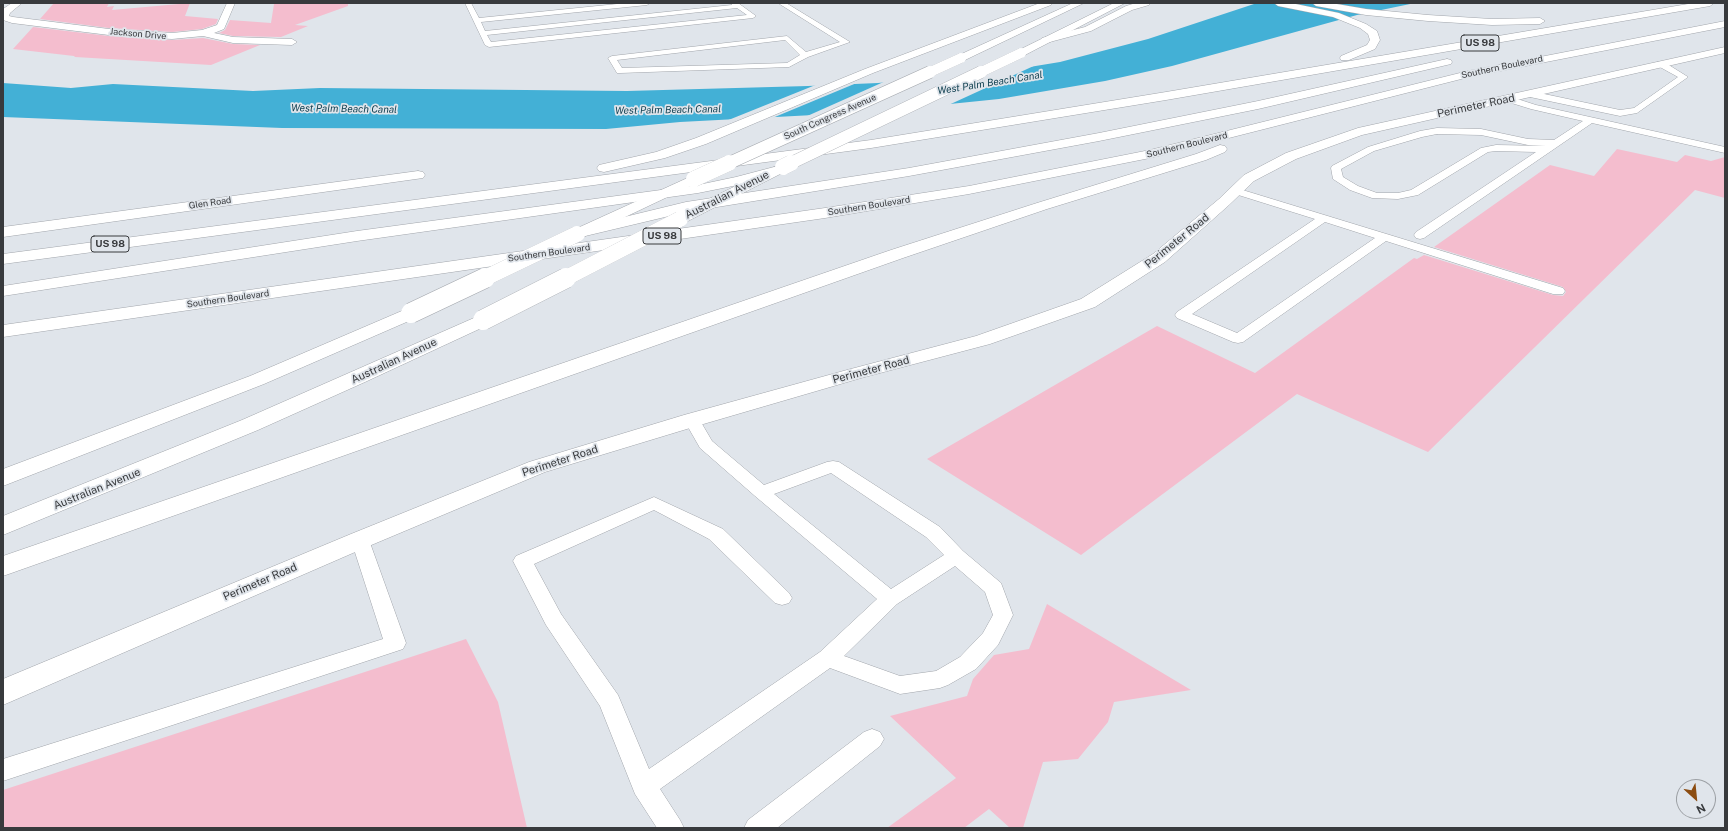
<!DOCTYPE html>
<html>
<head>
<meta charset="utf-8">
<style>
  body { margin:0 }
  #map { position:relative; width:1728px; height:831px; overflow:hidden; background:#e0e5eb; font-family:"Public Sans",sans-serif }
  canvas { display:block }
  .frame { position:absolute; inset:0; border:4px solid #383a3d; pointer-events:none }
  .north { position:absolute; left:1676px; top:779px; width:40px; height:40px; box-sizing:border-box; background:#e0e5eb; border:1px solid #9da1a5; border-radius:50%; rotate:153deg; font-size:11px; font-weight:700; line-height:16px; text-align:center; color:#383a3d }
  .north::after { content:''; display:block; margin:auto; width:14px; height:18px; background:#8c4d12; clip-path:polygon(50% 0,100% 100%,50% 72%,0 100%) }
</style>
</head>
<body>
<div id="map">
<canvas width="1728" height="831"></canvas>
<div class="frame"></div>
<div class="north">N</div>
</div>
<script>
const context = document.querySelector('canvas').getContext('2d');
context.lineJoin = 'round';
function paint(path, color) { context.fillStyle = color; context.fill(path, 'evenodd'); }
const shape = rows => new Path2D(rows.map(r => 'M' + r).join(''));
function strokePath(path, color, width, dash) { context.strokeStyle = color; context.lineWidth = width; context.lineCap = dash ? 'butt' : 'round'; context.setLineDash(dash || []); context.stroke(path); }
function write(font, color, halo, rows, align = 'center') {
  context.font = font + ' "Public Sans",sans-serif'; context.lineWidth = 3.5; context.setLineDash([]); context.textBaseline = 'middle'; context.strokeStyle = halo; context.fillStyle = color; for (const [text, x, y, turn = 0] of rows) {
    context.save(); context.translate(x, y); context.rotate((+turn || 0) * Math.PI / 180); context.textAlign = isNaN(turn) ? turn : align; if (halo) context.strokeText(text, 0, 0); context.fillText(text, 0, 0); context.restore();
  }
}
paint(shape([
  [1257,3,1415,3,1357,15,1172,66,1105,81,999,99,871,112,680,122,606,129,282,128,3,117,3,83,71,88,113,84,253,91,320,88,627,91,808,86,878,83,1005,71,1060,62,1148,39]
]), '#43b0d6');
paint(shape([
  [1038,64,942,108,871,114,805,117,888,80,1005,69],
  [859,82,770,119,726,121,818,84]
]), '#e0e5eb');
paint(shape([
  [54,3,109,3,107,7,114,6,112,10,190,3,185,16,218,19,216,24,202,29,172,32,109,28,40,19],
  [284,3,348,3,348,6,295,25,308,26,281,37,233,36,219,33,225,30,230,20,271,23,274,4],
  [33,27,109,36,172,40,203,38,233,44,260,45,211,65,75,57,74,56,13,49],
  [1617,149,1677,162,1685,155,1711,161,1725,157,1725,198,1695,190,1428,452,1297,394,1081,555,927,459,1157,326,1255,373,1414,258,1417,259,1424,255,1553,295,1563,296,1566,292,1563,287,1434,247,1550,165,1594,176],
  [1047,604,1191,690,1114,702,1108,722,1078,759,1043,762,1023,828,1010,828,989,809,964,828,887,828,956,778,890,716,967,696,973,679,994,655,1029,649],
  [466,639,498,702,527,828,3,828,3,790]
]), '#f4bdce');
const lane = shape([
  [465,3,471,3,479,18,627,3,650,3,647,5,481,22,485,31,732,5,731,3,738,3,756,16,753,18,489,47,485,45,465,3],
  [737,8,747,15,491,42,487,35,737,8],
  [778,3,786,3,850,42,808,57,789,67,620,73,617,73,608,58,612,56,787,36,806,52,840,42,778,3],
  [785,40,800,55,787,63,622,68,617,60,785,40],
  [1658,62,1664,62,1688,77,1637,113,1620,116,1530,97,1526,94,1530,91,1620,110,1634,108,1678,77,1658,66,1658,62],
  [1508,96,1536,105,1725,147,1725,153,1592,123,1424,238,1420,239,1416,238,1414,235,1416,232,1536,152,1496,151,1488,152,1418,195,1398,199,1372,198,1350,190,1333,179,1331,168,1332,166,1368,147,1420,131,1437,128,1481,129,1528,139,1554,140,1583,121,1531,109,1505,101,1504,99,1508,96],
  [1437,134,1481,135,1528,145,1546,146,1496,145,1481,148,1411,190,1398,193,1377,193,1358,186,1343,177,1341,169,1374,151,1422,137,1437,134],
  [1236,188,1563,288,1565,291,1563,294,1553,294,1386,241,1243,342,1238,343,1233,342,1177,318,1175,315,1177,312,1315,219,1232,193,1231,191,1236,188],
  [1325,222,1375,238,1237,333,1192,314,1325,222],
  [692,415,698,417,712,441,764,485,827,462,833,461,839,462,940,527,963,551,1001,583,1013,615,998,645,976,669,948,685,940,688,900,694,830,668,660,789,680,820,684,828,657,828,635,794,600,706,546,625,513,561,516,556,654,497,723,529,789,593,792,598,789,603,782,605,775,603,709,539,654,510,534,564,561,614,618,695,649,769,820,652,877,599,755,496,700,448,684,420,686,417,692,415],
  [831,473,926,537,944,555,891,589,774,494,831,473],
  [955,566,985,592,993,615,983,633,960,657,936,671,900,676,844,656,897,604,955,566],
  [360,533,367,535,369,540,406,643,403,649,3,781,3,759,383,639,351,540,353,535,360,533],
  [872,729,880,732,884,739,880,746,777,828,744,828,748,820,864,732,872,729]
]);
const street = shape([
  [12,3,22,3,10,13,9,16,13,17,109,29,172,33,202,30,217,25,227,3,235,3,224,29,214,33,233,37,292,39,297,42,292,45,233,43,203,36,172,39,109,35,12,23,3,20,3,9,12,3],
  [1725,47,1725,53,1362,135,1296,159,1254,181,1229,205,1165,262,1095,307,990,344,861,378,700,425,545,472,369,546,3,705,3,679,351,534,529,462,684,415,847,370,976,336,1081,299,1153,254,1219,199,1244,175,1286,153,1358,128,1725,47],
  [418,171,423,172,425,175,423,178,3,237,3,227,418,171]
]);
const secondary = shape([
  [1073,3,1084,3,965,60,961,61,956,58,957,56,1073,3],
  [1114,3,1125,3,1025,55,1021,56,1016,53,1017,51,1114,3],
  [783,163,788,164,790,167,788,170,686,222,680,224,674,222,672,219,674,216,783,163],
  [694,175,699,176,701,179,699,182,583,237,577,239,571,237,569,234,571,231,694,175],
  [411,307,418,309,420,313,418,317,264,384,3,486,3,469,250,376,411,307],
  [483,314,490,316,492,320,490,324,365,382,258,430,3,535,3,516,242,420,483,314]
]);
const highway = shape([
  [1040,3,1052,3,1051,5,873,73,706,144,665,158,604,172,599,171,597,168,599,165,656,152,696,138,865,69,1040,3],
  [1136,3,1150,3,1149,5,1132,10,1091,31,1046,43,1041,40,1042,38,1085,27,1126,6,1136,3],
  [1274,3,1291,3,1339,13,1366,24,1377,31,1380,40,1375,49,1349,60,1341,60,1340,58,1341,56,1367,45,1370,40,1368,34,1360,28,1333,17,1278,6,1274,3],
  [1312,3,1331,3,1366,9,1428,15,1492,19,1540,18,1545,21,1540,24,1492,25,1428,21,1366,15,1316,6,1312,3],
  [1694,3,1714,3,1710,6,1166,100,871,148,3,264,3,254,871,140,1166,92,1694,3],
  [1725,21,1725,27,1469,77,1150,158,969,194,825,218,3,337,3,325,825,208,969,186,1150,150,1468,71,1725,21],
  [1447,59,1451,60,1452,62,1451,64,1258,109,1099,141,909,176,686,212,581,237,575,235,573,232,575,229,686,202,909,168,1099,133,1258,101,1447,59],
  [1220,145,1225,146,1227,149,1225,152,1206,160,1047,209,903,258,3,576,3,556,891,250,1037,203,1196,154,1220,145],
  [774,167,779,168,781,171,779,174,738,185,698,193,357,241,3,296,3,286,357,231,698,185,736,177,774,167]
]);
strokePath(lane, '#a1a5ab', 1);
strokePath(street, '#a1a5ab', 1);
strokePath(secondary, '#a1a5ab', 1);
strokePath(highway, '#a1a5ab', 1);
paint(lane, '#fff');
paint(street, '#fff');
paint(secondary, '#fff');
paint(highway, '#fff');
const secondaryBridgeFar3 = shape([
  [928,73,961,58],
  [979,73,1021,53]
]);
const secondaryBridgeFar2 = shape([
  [727,164,930,72],
  [789,164,981,72]
]);
const secondaryBridgeFar1 = shape([
  [783,167,791,163],
  [694,179,729,163],
  [483,279,577,234],
  [564,279,680,219]
]);
const secondaryBridge = shape([
  [411,313,485,278],
  [483,320,566,278]
]);
strokePath(secondaryBridgeFar3, '#a1a5ab', 10, []);
strokePath(secondaryBridgeFar2, '#a1a5ab', 13, []);
strokePath(secondaryBridgeFar1, '#a1a5ab', 16, []);
strokePath(secondaryBridge, '#a1a5ab', 21, []);
strokePath(secondaryBridgeFar3, '#fff', 10);
strokePath(secondaryBridgeFar2, '#fff', 12);
strokePath(secondaryBridgeFar1, '#fff', 16);
strokePath(secondaryBridge, '#fff', 20);
write('9px', '#383a3d', '#e0e5eb', [
  ["Jackson Drive",138,34,5],
  ["Southern Boulevard",1502,67,-12],
  ["South Congress Avenue",830,117,-24],
  ["Southern Boulevard",1187,145,-14],
  ["Glen Road",210,203,-8],
  ["Southern Boulevard",869,206,-9],
  ["Southern Boulevard",549,253,-8],
  ["Southern Boulevard",228,299,-8]
]);
for (const [x, y, w] of [
  [1480,43,38],
  [662,236,38],
  [110,244,38]
]) { const box = new Path2D(); box.roundRect(x - w / 2, y - 8, w, 16, 3); context.fillStyle = '#e0e5eb'; context.fill(box); strokePath(box, '#383a3d', 1); }
write('bold 10px', '#383a3d', null, [
  ["US 98",1480,43],
  ["US 98",662,236],
  ["US 98",110,244]
]);
write('italic 10px', '#134252', '#e0e5eb', [
  ["West Palm Beach Canal",990,83,-9],
  ["West Palm Beach Canal",344,109,1],
  ["West Palm Beach Canal",668,110,-1]
]);
write('11px', '#383a3d', '#e0e5eb', [
  ["Perimeter Road",1476,106,-12],
  ["Australian Avenue",727,195,-27],
  ["Perimeter Road",1177,241,-39],
  ["Australian Avenue",394,361,-25],
  ["Perimeter Road",871,370,-15],
  ["Perimeter Road",560,461,-18],
  ["Australian Avenue",97,489,-22],
  ["Perimeter Road",260,582,-23]
]);
</script>
</body>
</html>
